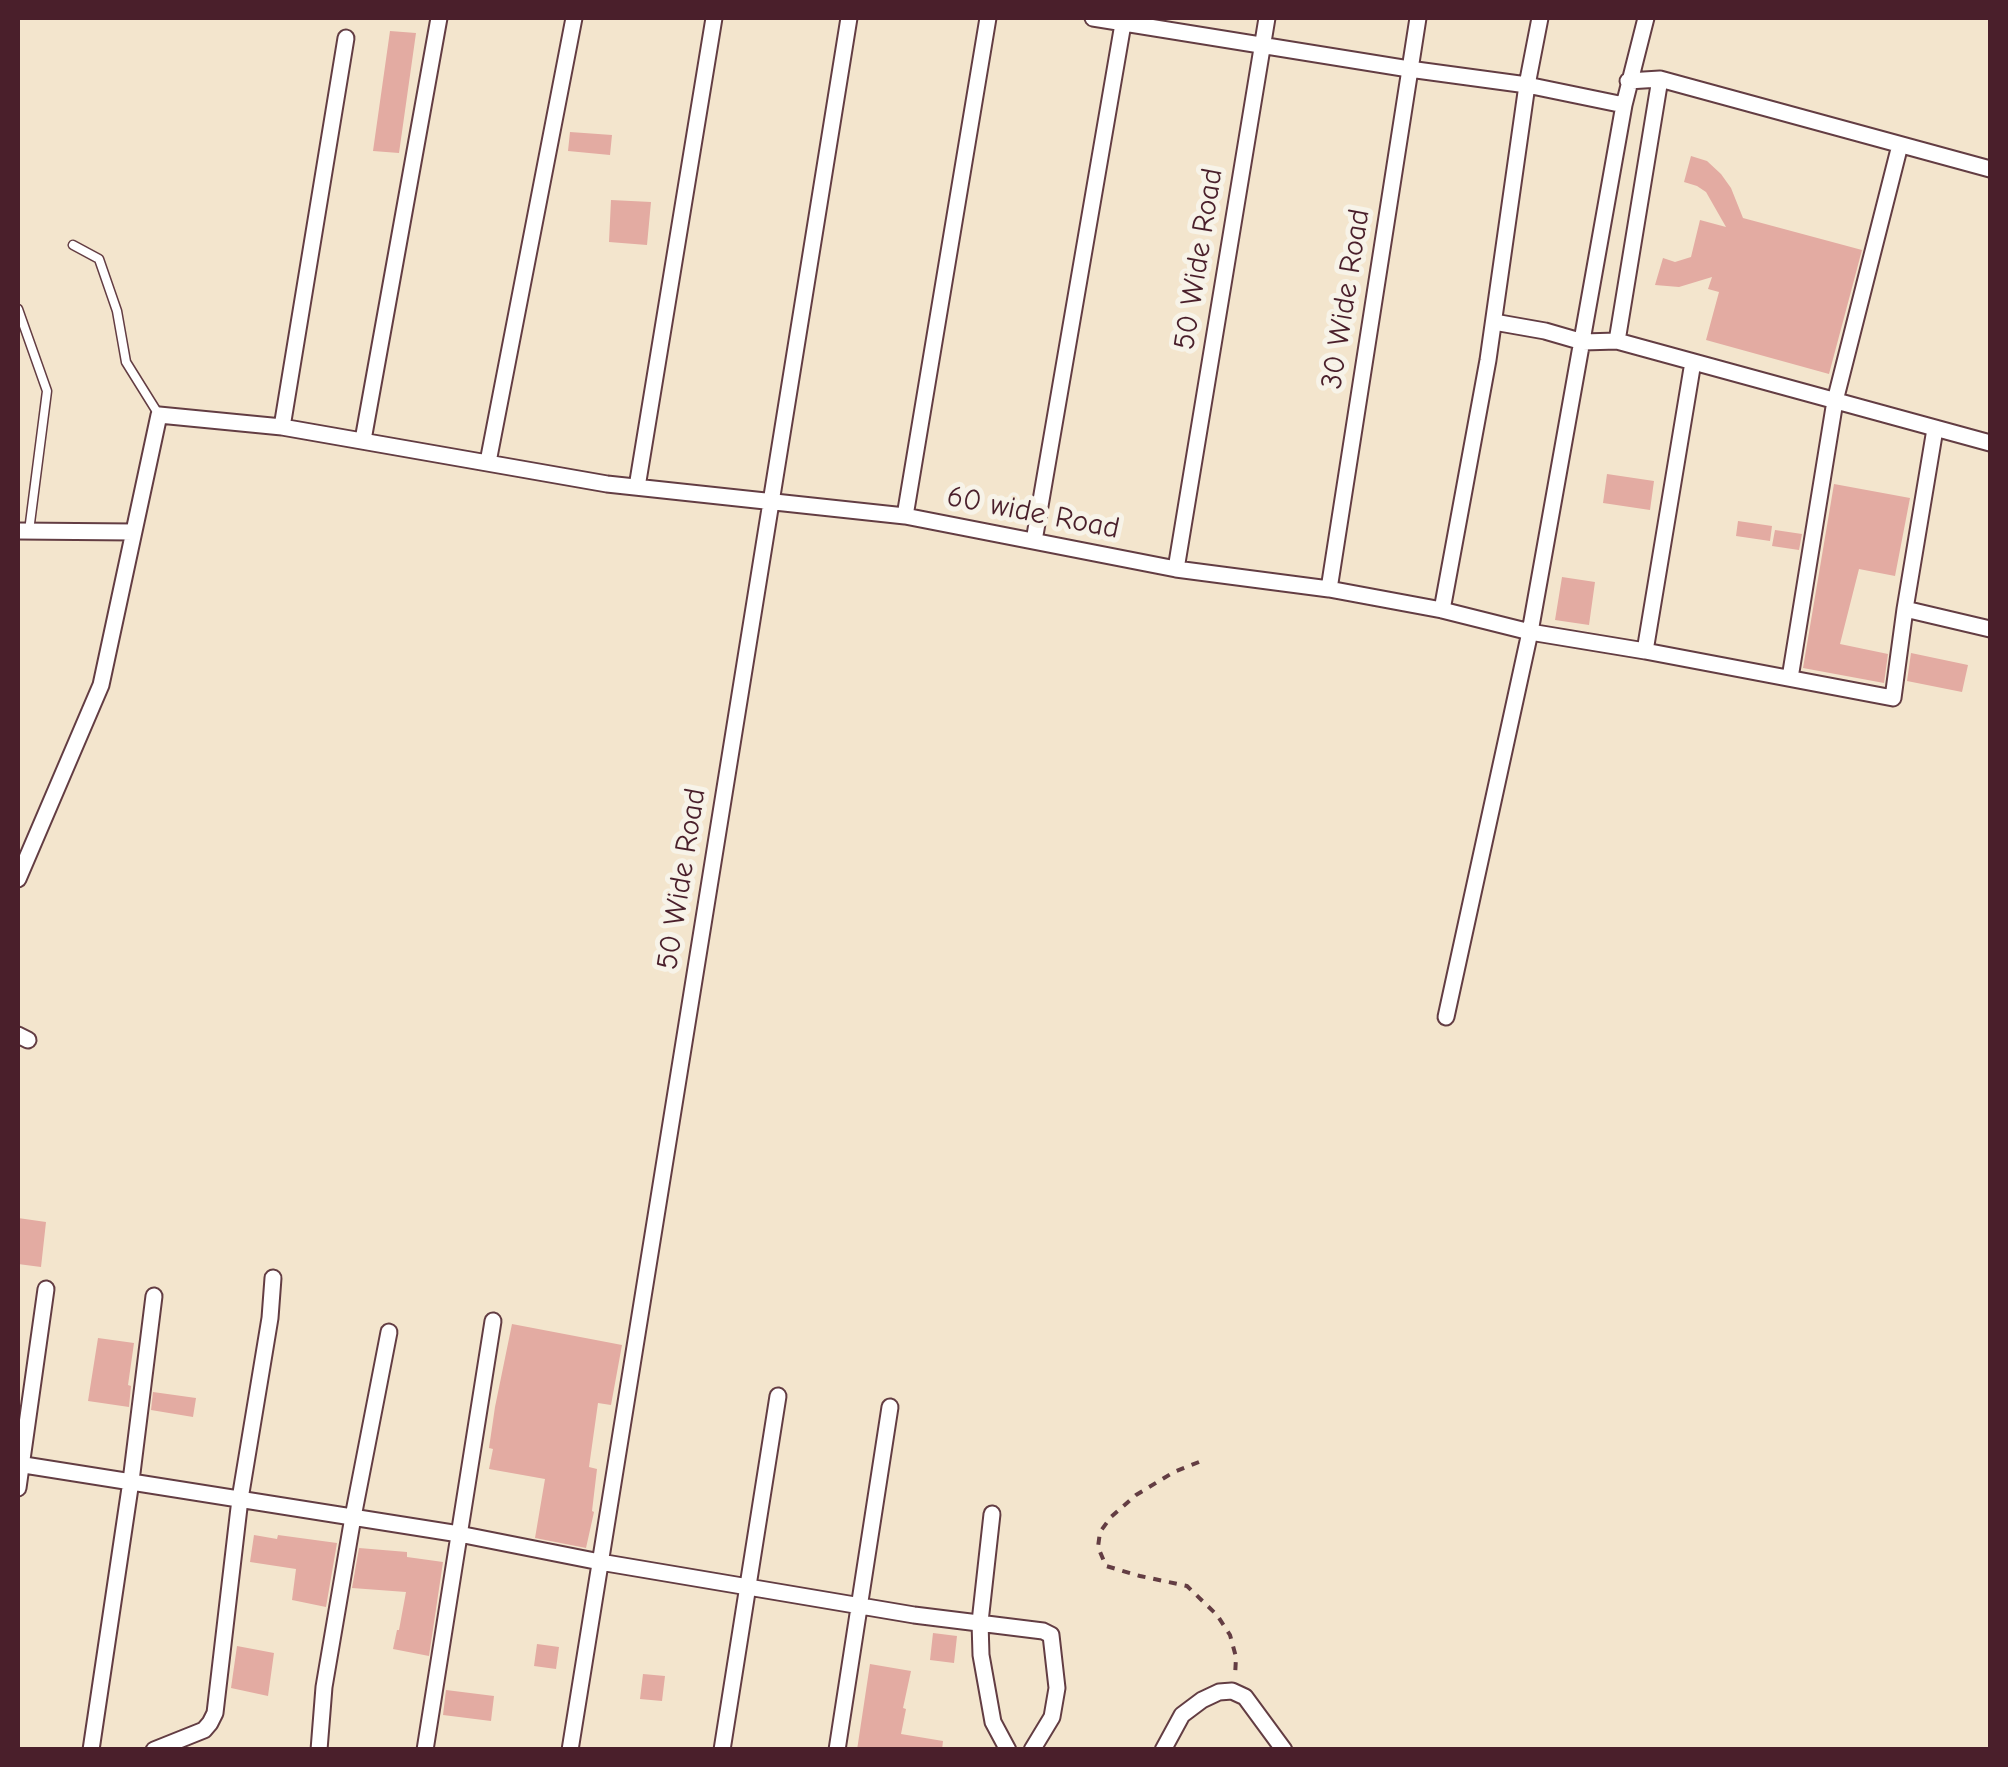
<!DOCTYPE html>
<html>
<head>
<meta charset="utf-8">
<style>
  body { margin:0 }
  #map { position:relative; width:2008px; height:1767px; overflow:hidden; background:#f3e5cd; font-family:"Comic Neue",sans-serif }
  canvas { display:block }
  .frame { position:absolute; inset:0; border:20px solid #4a1f2b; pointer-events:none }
</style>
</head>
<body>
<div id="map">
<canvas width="2008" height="1767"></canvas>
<div class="frame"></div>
</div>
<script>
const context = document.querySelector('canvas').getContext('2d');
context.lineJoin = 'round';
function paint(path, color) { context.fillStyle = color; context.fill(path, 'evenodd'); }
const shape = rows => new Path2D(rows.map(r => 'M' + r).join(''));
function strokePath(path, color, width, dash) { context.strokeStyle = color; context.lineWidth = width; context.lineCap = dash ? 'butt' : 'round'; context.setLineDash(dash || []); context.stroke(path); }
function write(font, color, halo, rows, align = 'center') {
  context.font = font + ' "Comic Neue",sans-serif'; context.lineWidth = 10; context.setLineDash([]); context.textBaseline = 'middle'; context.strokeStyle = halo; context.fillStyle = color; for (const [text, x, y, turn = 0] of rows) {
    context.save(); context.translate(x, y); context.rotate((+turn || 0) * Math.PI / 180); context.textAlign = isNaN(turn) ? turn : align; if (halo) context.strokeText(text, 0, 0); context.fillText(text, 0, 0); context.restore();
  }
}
paint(shape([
  [390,31,416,33,399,153,373,151],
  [570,132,612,135,610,155,568,151],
  [1691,156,1707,161,1721,174,1731,188,1743,218,1862,250,1829,374,1706,340,1719,292,1708,289,1712,277,1679,287,1655,285,1663,258,1675,262,1691,257,1700,220,1726,227,1706,192,1697,186,1684,182],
  [611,200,651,202,647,245,609,242],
  [1607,474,1654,481,1650,510,1603,503],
  [1834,484,1910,498,1895,576,1859,569,1840,644,1888,654,1884,683,1803,668],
  [1738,521,1772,526,1770,541,1736,536],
  [1775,530,1802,534,1799,550,1772,546],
  [1562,577,1595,582,1589,625,1555,620],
  [1911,653,1968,665,1962,692,1907,681],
  [18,1218,46,1222,41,1267,18,1264],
  [512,1324,622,1345,611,1405,598,1403,589,1467,597,1469,592,1511,594,1512,586,1548,535,1538,545,1479,489,1469,493,1449,489,1448,495,1407],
  [98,1338,134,1343,128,1385,131,1386,129,1407,88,1401],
  [153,1392,196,1398,193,1417,151,1410],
  [254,1535,277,1539,278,1535,337,1543,326,1607,292,1600,296,1569,250,1562],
  [359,1548,407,1552,407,1557,443,1562,429,1656,393,1649,397,1630,399,1630,406,1592,352,1588],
  [933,1633,957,1636,954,1663,930,1660],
  [537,1644,559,1647,556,1669,534,1666],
  [237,1646,274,1653,268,1696,231,1688],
  [870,1664,911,1671,903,1708,906,1709,901,1734,943,1741,942,1750,857,1750],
  [643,1674,665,1676,662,1701,640,1699],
  [446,1690,494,1696,491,1721,443,1715]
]), '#e3aba2');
const lane = shape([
  [73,245,99,259,117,311,126,362,159,415],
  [18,309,47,391,29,531]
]);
const street = shape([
  [1093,18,1409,69,1527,85,1624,105],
  [1628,81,1660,79,1990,169],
  [1494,322,1545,331,1583,342,1617,341,1990,443],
  [1617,341,1660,79],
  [282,427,346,38],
  [363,440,439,18],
  [488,462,574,18],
  [637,487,714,18],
  [905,516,988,18],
  [18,531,134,532],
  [1034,541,1124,18],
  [1176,569,1267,18],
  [1329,589,1418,18],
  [1905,609,1990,629],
  [1442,610,1488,360,1527,85,1540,18],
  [1645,651,1693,362],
  [1790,678,1835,401,1900,145],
  [18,879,101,685,159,415,282,427,607,484,905,516,1176,569,1329,589,1442,610,1530,632,1645,651,1893,698,1905,609,1935,429],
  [1446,1017,1530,632,1624,105,1646,18],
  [18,1035,28,1040],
  [18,1464,459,1534,600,1562,914,1615,1043,1631,1051,1635,1057,1688,1052,1717,1032,1750],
  [18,1488,46,1289],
  [992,1514,980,1622,981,1655,993,1722,1008,1750],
  [91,1750,131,1481,154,1296],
  [154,1750,204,1730,210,1723,215,1713,240,1499,270,1318,273,1278],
  [319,1750,324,1687,353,1517,389,1332],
  [425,1750,493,1321],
  [570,1750,849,18],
  [722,1750,778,1396],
  [837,1750,890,1407],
  [1163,1750,1182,1715,1202,1700,1219,1692,1232,1691,1245,1697,1284,1750]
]);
strokePath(lane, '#633d43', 11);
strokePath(street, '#633d43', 19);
strokePath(shape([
  [1199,1462,1174,1472,1136,1495,1111,1517,1100,1532,1098,1547,1106,1566,1140,1576,1187,1586,1217,1615,1230,1635,1236,1657,1235,1677]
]), '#633d43', 4, [8, 8]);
strokePath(lane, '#fff', 8);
strokePath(street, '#fff', 15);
write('30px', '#4a1f2b', '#f7f3e8', [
  ["50 Wide Road",1199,259,-81],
  ["30 Wide Road",1346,299,-81],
  ["60 wide Road",1033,513,11],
  ["50 Wide Road",682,879,-81]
]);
</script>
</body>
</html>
